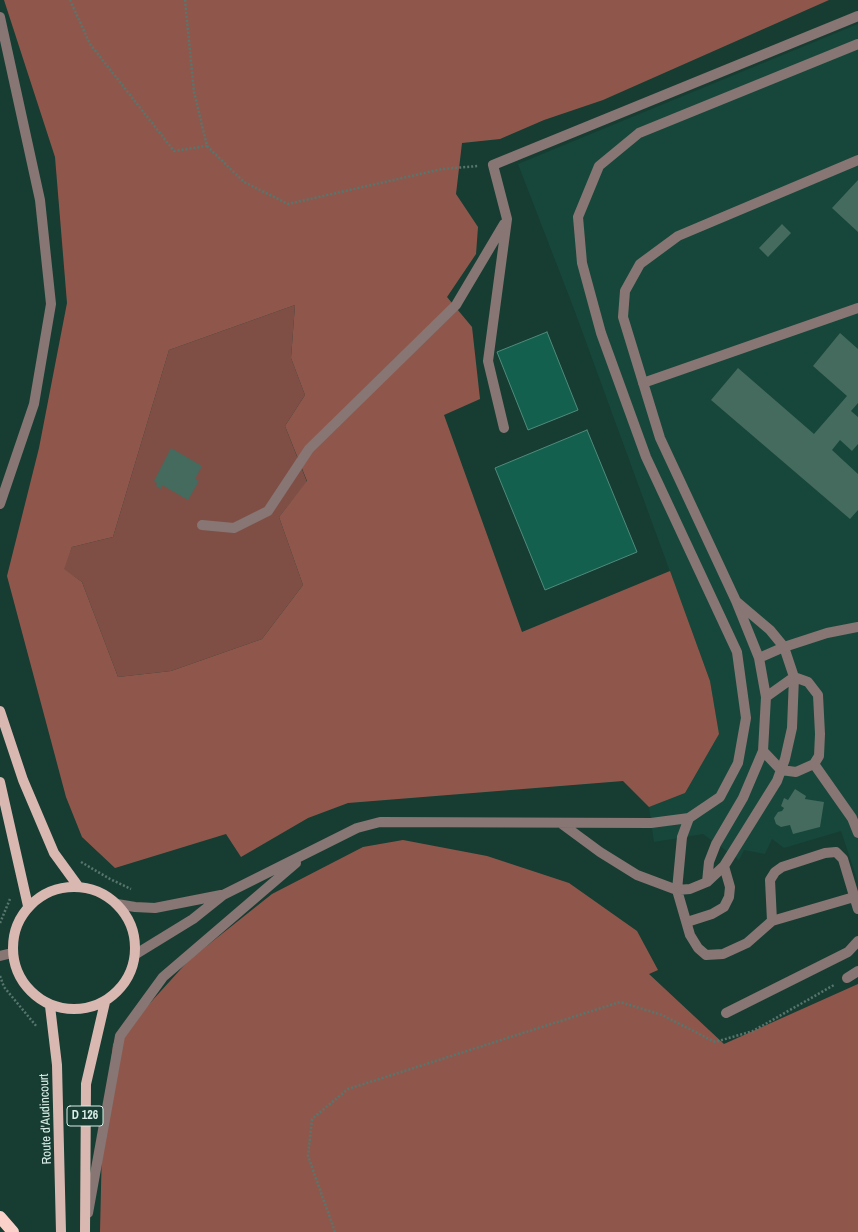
<!DOCTYPE html>
<html>
<head>
<meta charset="utf-8">
<style>
  body { margin:0 }
  canvas { display:block; background:#173c32 }
</style>
</head>
<body>
<canvas width="858" height="1232"></canvas>
<script>
const context = document.querySelector('canvas').getContext('2d');
context.lineJoin = 'round';
function paint(path, color) { context.fillStyle = color; context.fill(path, 'evenodd'); }
const shape = rows => new Path2D(rows.map(r => 'M' + r).join(''));
function strokePath(path, color, width, dash) { context.strokeStyle = color; context.lineWidth = width; context.lineCap = dash ? 'butt' : 'round'; context.setLineDash(dash || []); context.stroke(path); }
function write(font, color, halo, rows, align = 'center') {
  context.font = font + ' "Archivo Narrow",sans-serif'; context.lineWidth = 3; context.setLineDash([]); context.textBaseline = 'middle'; context.strokeStyle = halo; context.fillStyle = color; for (const [text, x, y, turn = 0] of rows) {
    context.save(); context.translate(x, y); context.rotate((+turn || 0) * Math.PI / 180); context.textAlign = isNaN(turn) ? turn : align; if (halo) context.strokeText(text, 0, 0); context.fillText(text, 0, 0); context.restore();
  }
}
paint(shape([
  [858,24,858,882,841,831,784,848,772,839,765,854,744,850,739,860,703,834,654,842,649,807,685,793,719,734,710,681,574,309,518,164]
]), '#16473a');
paint(shape([
  [295,305,291,358,305,395,285,426,307,482,279,517,303,585,262,639,171,671,118,677,82,582,63,569,72,547,113,537,169,350]
]), '#7f4f46');
paint(shape([
  [4,0,829,0,603,100,544,120,500,139,462,143,456,194,478,227,476,254,447,297,472,327,480,399,444,415,522,632,670,571,710,681,719,734,685,793,649,807,623,781,348,803,308,818,241,857,226,834,115,868,82,837,66,797,7,576,39,448,67,303,55,157],
  [295,305,291,358,305,395,285,426,307,481,279,517,303,585,262,639,171,671,118,677,82,582,64,569,72,547,113,537,169,350],
  [403,840,487,856,569,883,637,931,658,970,649,974,724,1044,858,984,858,1232,100,1232,102,1146,113,1044,189,960,272,894,363,847]
]), '#8f574c');
const water = shape([
  [547,332,578,410,528,430,497,352,547,332],
  [587,430,637,552,545,590,495,468,587,430]
]);
paint(water, '#14604e');
strokePath(water, '#4f8b7c', 1);
paint(shape([
  [858,180,858,232,832,208],
  [782,224,791,233,768,257,759,248],
  [840,333,858,349,858,403,851,411,858,417,858,444,852,451,840,440,832,450,858,474,858,510,850,519,711,400,738,368,814,434,847,396,813,366],
  [171,448,202,466,195,479,199,481,188,500,162,485,161,489,156,486,157,483,154,481],
  [795,789,806,796,805,799,824,802,820,827,793,834,790,825,781,827,776,824,774,818,778,812,782,811,784,808,781,806,784,798,788,800]
]), '#456a5e');
strokePath(shape([
  [70,0,90,44,174,151,207,146],
  [185,0,194,92,207,146,244,182,288,204,442,169,478,166],
  [81,862,110,879,131,889],
  [0,923,10,899],
  [0,976,4,987,37,1027],
  [335,1232,308,1156,312,1119,348,1089,620,1002,662,1015,715,1042,753,1031,834,985]
]), '#57766d', 2.5, [2, 2]);
strokePath(shape([
  [0,17,40,200,51,304,34,404,0,504],
  [643,383,858,308],
  [504,428,488,361,507,219,493,165,858,16],
  [202,525,234,528,268,511,309,449,456,305,504,224],
  [759,658,784,647,827,633,858,627],
  [763,751,781,770,796,772,814,764,819,756,820,734,818,695,808,682,794,677,766,697],
  [814,764,852,818,858,833],
  [689,818,682,837,677,890,690,935,698,948,706,955,723,954,747,943,772,921,854,897],
  [562,824,600,852,637,875,677,890,690,889,707,882,724,866,777,781,785,759,792,728,794,677,784,647,770,630,737,602],
  [707,882,709,862,716,844,743,798,763,751,766,697,759,658,736,601,660,438,623,317,625,291,640,264,678,236,858,160],
  [117,904,135,907,155,908,221,895],
  [772,921,770,880,775,872,782,867,825,853,836,852,843,859,858,909],
  [687,922,712,914,724,907,729,897,730,887,724,866],
  [136,954,193,919,223,895,357,828,380,822,651,823,689,818,720,797,738,763,746,718,737,652,646,457,601,333,582,263,578,217,599,166,639,133,858,44],
  [0,956,12,953],
  [847,978,858,971],
  [726,1013,848,952,858,941],
  [88,1213,120,1036,163,977,296,863]
]), '#877673', 10);
strokePath(shape([
  [0,711,23,780,54,853,78,886],
  [0,782,28,906],
  '13 948a61 61 0 1 1 122 0a61 61 0 1 1-122 0Z',
  [50,1006,57,1065,61,1232],
  [85,1232,86,1084,105,1002]
]), '#d9b8b1', 10);
strokePath(shape([
  [0,1217,13,1232]
]), '#fad2ca', 12);
for (const [x, y, w] of [
  [85,1116,36]
]) { const box = new Path2D(); box.roundRect(x - w / 2, y - 10, w, 20, 3); context.fillStyle = '#173c32'; context.fill(box); strokePath(box, '#daeee7', 1); }
write('bold 12px', '#daeee7', null, [
  ["D 126",85,1116]
]);
write('13px', '#daeee7', '#173c32', [
  ["Route d'Audincourt",46,1119,-92]
]);
</script>
</body>
</html>
